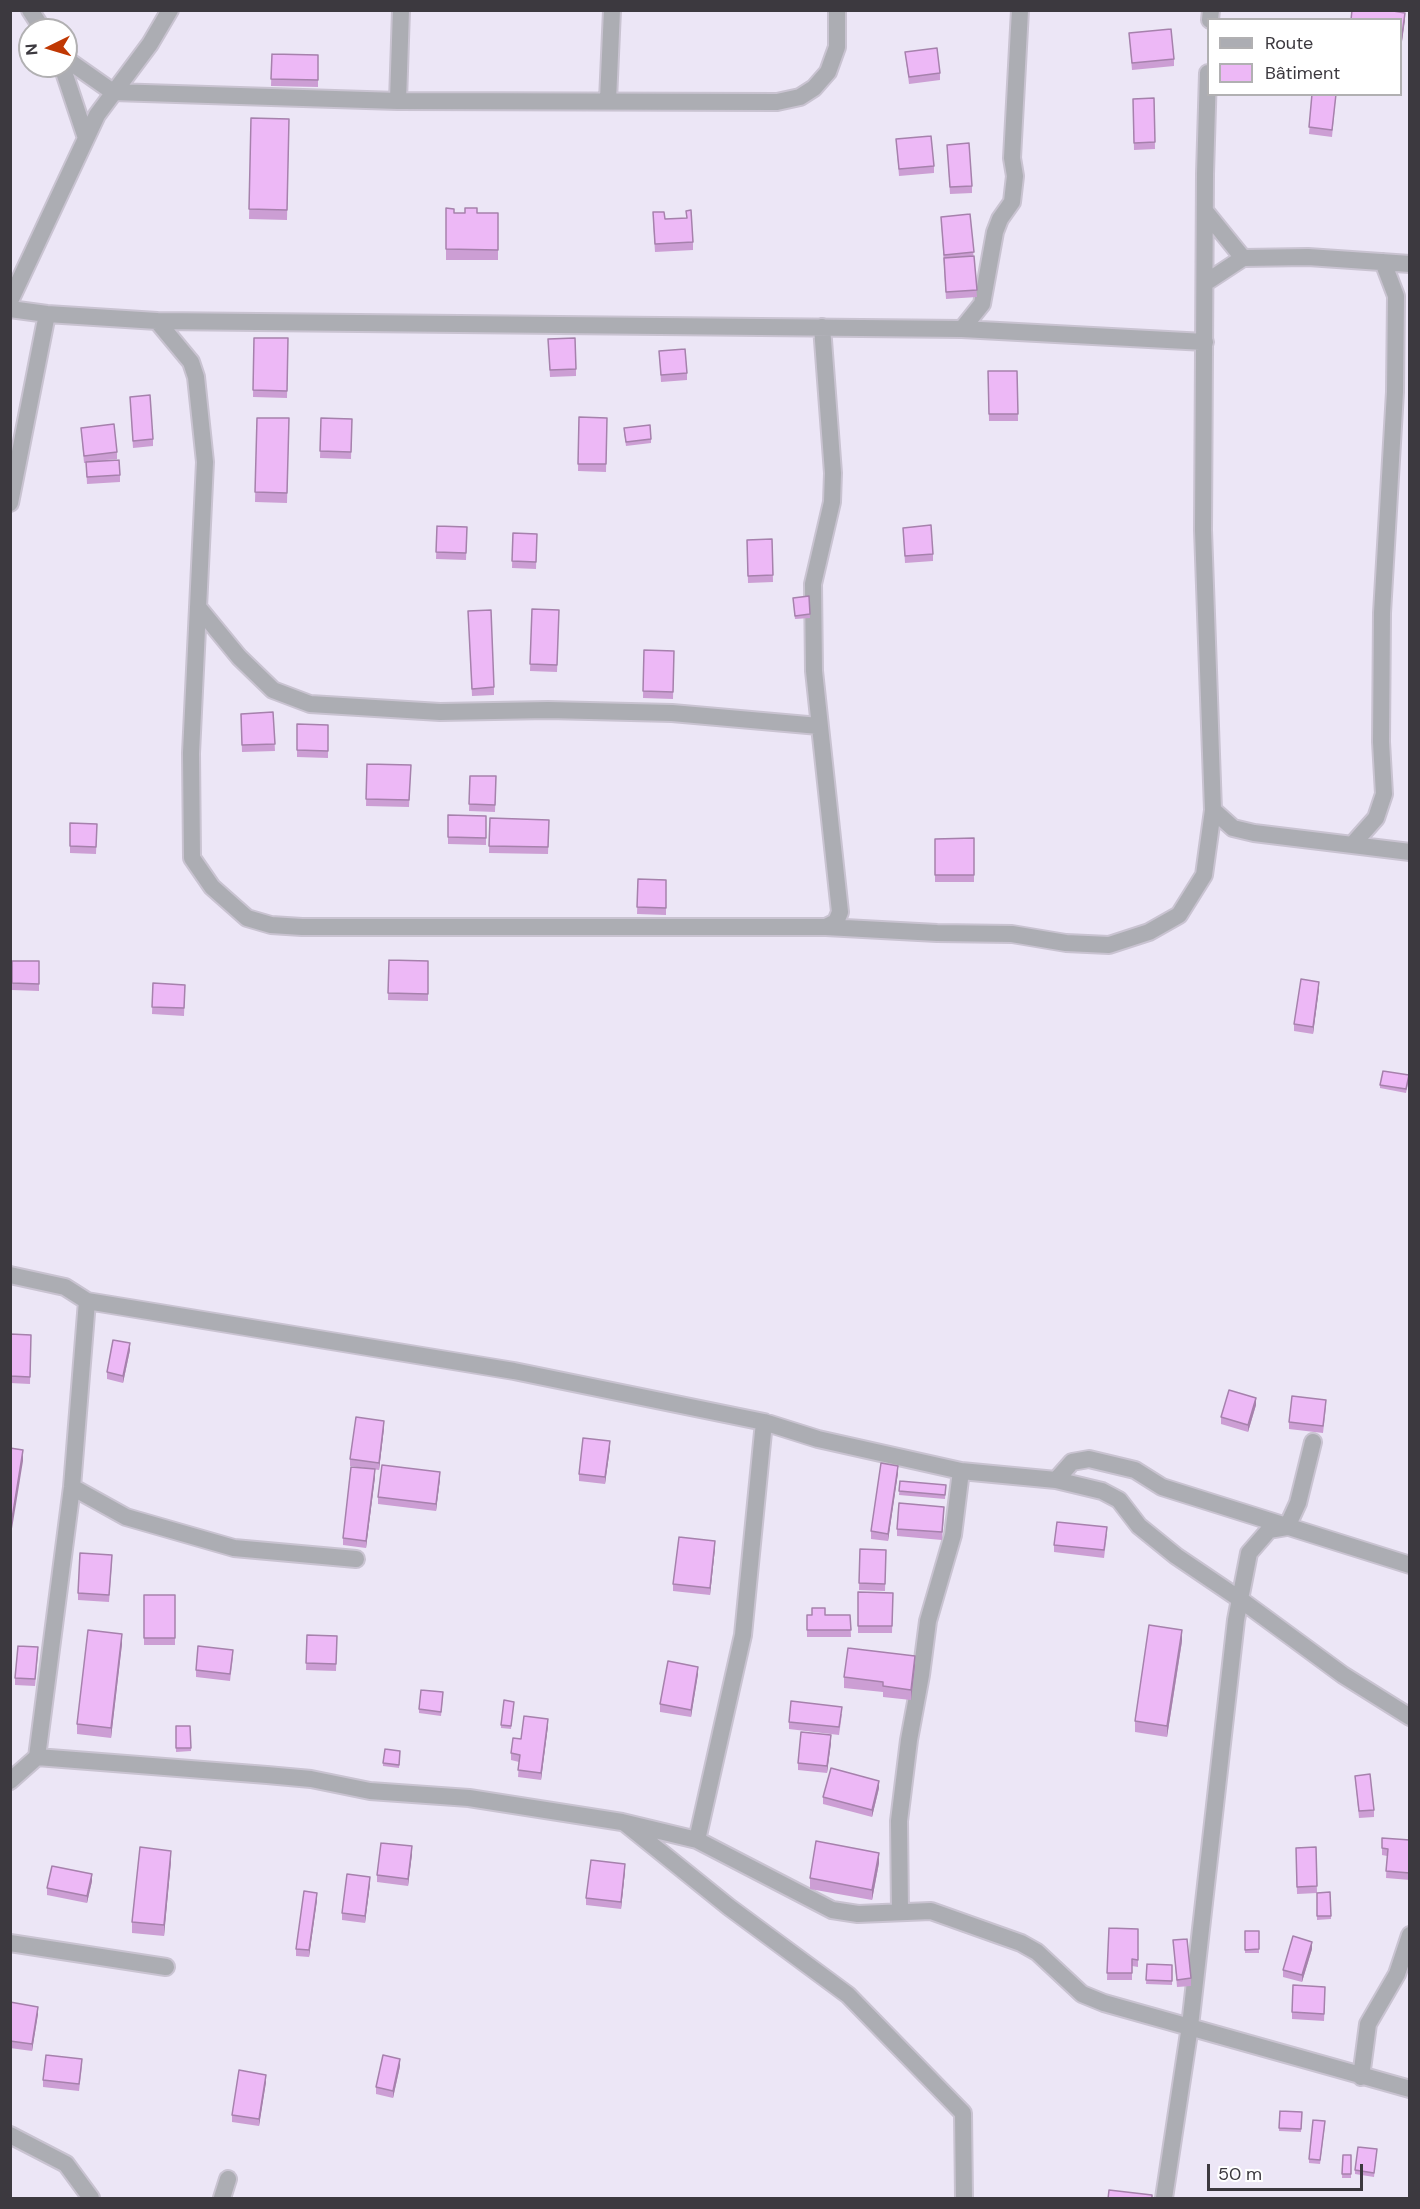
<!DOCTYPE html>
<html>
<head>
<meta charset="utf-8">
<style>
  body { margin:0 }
  #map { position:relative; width:1420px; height:2209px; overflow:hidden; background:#ece6f6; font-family:"DM Sans",sans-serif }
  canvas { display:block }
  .frame { position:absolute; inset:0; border:12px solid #3c393f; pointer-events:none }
  .legend { position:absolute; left:1207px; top:18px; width:195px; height:78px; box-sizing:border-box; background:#fff; border:2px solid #b1b0b2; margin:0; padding:8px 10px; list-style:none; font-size:18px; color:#3c393f }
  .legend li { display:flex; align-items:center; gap:12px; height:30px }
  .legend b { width:30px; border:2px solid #b1b0b2 }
  .north { position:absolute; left:18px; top:18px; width:60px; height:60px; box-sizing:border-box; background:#fff; border:2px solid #b1b0b2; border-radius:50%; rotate:265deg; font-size:16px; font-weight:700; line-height:24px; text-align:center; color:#3c393f }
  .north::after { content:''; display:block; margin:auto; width:21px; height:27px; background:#c03803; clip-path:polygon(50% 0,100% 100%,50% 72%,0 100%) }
  .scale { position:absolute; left:1207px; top:2164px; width:156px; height:27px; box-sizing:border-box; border:3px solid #3c393f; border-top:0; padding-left:8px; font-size:18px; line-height:21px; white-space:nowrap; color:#3c393f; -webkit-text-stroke:4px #fff; paint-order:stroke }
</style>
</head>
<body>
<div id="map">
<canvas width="1420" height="2209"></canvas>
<div class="frame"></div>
<ul class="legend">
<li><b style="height:8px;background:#acadb3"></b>Route</li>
<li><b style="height:16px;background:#edb8f6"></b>Bâtiment</li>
</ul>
<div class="north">N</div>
<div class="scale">50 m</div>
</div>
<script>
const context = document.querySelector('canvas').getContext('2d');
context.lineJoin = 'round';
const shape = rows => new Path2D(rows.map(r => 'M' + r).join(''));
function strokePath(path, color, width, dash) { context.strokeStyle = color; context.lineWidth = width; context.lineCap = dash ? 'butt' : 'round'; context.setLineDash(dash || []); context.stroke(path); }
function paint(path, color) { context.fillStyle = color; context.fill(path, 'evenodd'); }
const street = shape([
  [30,10,43,30],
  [1210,20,1211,10],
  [66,59,113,92,398,101,777,102,800,97,814,88,828,72,837,47,837,10],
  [62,66,86,138],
  [608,100,612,10],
  [398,101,401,10],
  [1205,211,1243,258],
  [1205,283,1243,258,1308,257,1410,264],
  [10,301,97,115,150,44,170,10],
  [10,309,47,314,157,321,962,329,1205,342],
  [157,321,191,362,196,377,205,462,191,753,192,858,212,887,247,918,271,925,302,927,826,927,937,933,1012,934,1066,943,1109,945,1149,932,1179,915,1204,875,1213,810,1203,530,1205,174,1208,73],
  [822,327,833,473,832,502,813,584,814,671,840,912,836,922,826,927],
  [962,329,982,304,995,232,1000,219,1012,202,1015,176,1012,158,1020,10],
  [10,503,47,314],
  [198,607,239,657,273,690,310,704,440,712,548,710,672,713,819,726],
  [1213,810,1233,828,1254,833,1410,852],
  [1352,845,1376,818,1384,794,1381,742,1382,613,1395,392,1396,296,1383,262],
  [10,1275,65,1287,87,1301,72,1487,37,1757,10,1781],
  [87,1301,514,1371,764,1422,818,1439,961,1471,1056,1480,1072,1462,1089,1459,1135,1470,1162,1487,1410,1565],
  [1056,1480,1102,1491,1119,1500,1139,1526,1176,1556,1241,1600,1343,1675,1410,1717],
  [72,1487,126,1517,234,1548,356,1559],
  [37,1757,267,1775,311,1779,370,1791,469,1798,622,1822,697,1840,832,1910,858,1914,931,1911,1021,1943,1037,1952,1082,1994,1104,2003,1410,2089],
  [626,1824,729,1907,848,1995,963,2113,964,2198],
  [697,1840,743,1635,764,1422],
  [900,1912,899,1821,909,1740,921,1675,928,1621,953,1535,961,1471],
  [10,1943,166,1967],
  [1361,2077,1368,2024,1397,1974,1410,1935],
  [10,2135,66,2164,91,2198],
  [222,2198,228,2179],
  [1164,2198,1190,2026,1236,1620,1249,1553,1269,1530,1287,1527,1298,1503,1313,1442]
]);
strokePath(street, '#c9c3d1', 20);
strokePath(street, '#acadb3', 16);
paint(shape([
  [1129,33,1174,59,1174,66,1132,70],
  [905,52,940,73,940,80,909,84],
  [272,54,318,55,318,87,271,86],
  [1312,94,1336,94,1332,137,1309,134],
  [1154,98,1155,149,1134,150,1133,99],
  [251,118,289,119,287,220,249,219],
  [896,139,934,166,934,173,899,176],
  [947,145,972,186,972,193,950,194],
  [446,208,454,213,498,213,498,260,446,260],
  [970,214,977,297,946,299,941,217],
  [653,219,665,219,693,242,693,250,655,252],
  [254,338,288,338,287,398,253,397],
  [548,339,576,369,576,376,550,377],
  [659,351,687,373,687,380,661,382],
  [988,371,1017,371,1018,421,989,421],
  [130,397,153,439,153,446,133,448],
  [579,417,607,418,606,472,578,471],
  [257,418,289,418,287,503,255,502],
  [321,418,352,419,351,459,320,458],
  [81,428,117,452,117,459,106,460,120,475,120,482,87,484,86,463,84,463],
  [624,432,651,439,651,443,626,446],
  [437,526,467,527,466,560,436,559],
  [903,528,933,554,933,561,905,563],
  [513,533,537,534,536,569,512,568],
  [772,539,773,582,748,583,747,540],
  [809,596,810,618,795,619,793,598],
  [532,609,559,610,557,672,530,671],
  [468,611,494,687,494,695,472,696],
  [644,650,674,651,673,699,643,698],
  [273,712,275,751,242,752,241,714],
  [297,724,328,725,328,758,297,757],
  [367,764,411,765,409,807,366,806],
  [470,776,496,776,495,812,469,811],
  [448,815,486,816,486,845,448,844],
  [490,818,549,820,548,854,489,853],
  [70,823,97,824,96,854,70,853],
  [974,838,974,882,935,882,935,839],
  [638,879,666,880,666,915,637,914],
  [389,960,428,961,428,1001,388,1000],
  [12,961,39,961,39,991,12,990],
  [153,983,185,985,184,1016,152,1014],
  [1319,989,1313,1034,1294,1031,1294,1024],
  [1409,1079,1406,1093,1380,1088,1380,1085],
  [10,1334,31,1335,30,1384,10,1383],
  [130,1350,123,1383,107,1379,107,1372],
  [1256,1405,1248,1432,1221,1424,1221,1417],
  [1326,1407,1323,1433,1289,1429,1289,1422],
  [384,1428,379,1470,350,1466,350,1459],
  [610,1448,605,1484,579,1481,579,1474],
  [898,1473,888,1541,871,1539,871,1531],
  [375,1477,366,1548,343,1545,343,1538],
  [440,1479,436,1511,378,1504,378,1497],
  [900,1481,946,1485,945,1499,899,1495],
  [944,1514,942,1540,897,1536,897,1529],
  [1107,1534,1104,1558,1054,1552,1054,1545],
  [715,1548,710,1595,673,1591,673,1584],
  [860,1549,886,1550,885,1591,859,1590],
  [112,1562,109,1602,78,1600,78,1593],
  [858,1592,893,1593,892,1633,858,1633],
  [144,1595,175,1595,175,1645,144,1645],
  [807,1615,850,1615,851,1637,807,1637],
  [307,1635,337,1636,336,1671,306,1670],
  [1182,1641,1167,1737,1135,1732,1135,1721],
  [122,1644,111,1738,77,1734,77,1724],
  [38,1654,35,1686,15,1685,15,1678],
  [233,1657,230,1681,196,1677,196,1670],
  [915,1666,911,1700,883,1697,883,1692,844,1688,844,1677],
  [698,1674,691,1717,660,1712,660,1704],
  [443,1696,441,1716,419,1713,419,1709],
  [514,1702,511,1729,501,1728,501,1725],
  [842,1714,839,1735,789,1729,789,1722],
  [176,1726,190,1726,191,1751,176,1752],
  [548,1726,541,1780,518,1777,519,1762,511,1760,511,1753,521,1739],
  [831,1743,827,1773,798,1770,798,1763],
  [400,1755,399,1768,383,1766,383,1763],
  [1355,1776,1374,1810,1374,1817,1359,1818],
  [879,1788,872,1817,823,1804,823,1797],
  [1382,1838,1410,1857,1410,1880,1386,1878,1387,1856,1382,1855],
  [1316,1847,1317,1893,1330,1892,1331,1919,1317,1920,1317,1893,1297,1894,1296,1848],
  [412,1854,408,1886,377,1882,377,1875],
  [171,1861,164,1936,132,1933,132,1922],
  [879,1863,872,1900,810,1889,810,1878],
  [625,1871,621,1909,586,1905,586,1898],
  [92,1881,87,1903,47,1895,47,1888],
  [370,1884,365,1923,342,1920,342,1913],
  [317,1900,309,1957,296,1956,296,1949],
  [1109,1928,1138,1929,1138,1967,1132,1966,1132,1980,1107,1980],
  [1245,1931,1259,1931,1259,1953,1245,1953],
  [1173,1940,1191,1978,1191,1986,1177,1987],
  [1312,1949,1302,1982,1283,1977,1283,1970],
  [1147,1964,1172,1965,1172,1985,1146,1984],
  [1325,1994,1324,2021,1292,2019,1292,2012],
  [10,2002,38,2014,32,2051,10,2048],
  [82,2066,79,2091,43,2087,43,2080],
  [400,2066,393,2098,376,2094,376,2087],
  [266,2082,259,2126,232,2122,232,2115],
  [1280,2111,1302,2112,1301,2132,1279,2131],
  [1325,2125,1320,2164,1309,2163,1309,2159],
  [1377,2149,1374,2177,1355,2174,1355,2170],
  [1343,2155,1351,2155,1351,2178,1342,2178]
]), '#cc9ed4');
paint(shape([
  [1405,13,1405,20,1401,49,1401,42],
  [1319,982,1319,989,1313,1034,1313,1027],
  [130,1343,130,1350,123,1383,123,1376],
  [1256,1398,1256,1405,1248,1432,1248,1425],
  [384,1421,384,1428,379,1470,379,1463],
  [610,1441,610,1448,605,1484,605,1477],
  [23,1450,23,1461,10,1541,10,1531],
  [898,1466,898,1473,888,1541,888,1534],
  [375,1469,375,1477,366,1548,366,1541],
  [440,1472,440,1479,436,1511,436,1504],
  [715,1541,715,1548,710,1595,710,1588],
  [1182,1630,1182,1641,1167,1737,1167,1726],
  [122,1634,122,1644,111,1738,111,1728],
  [915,1656,915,1666,911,1700,911,1690],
  [698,1667,698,1674,691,1717,691,1710],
  [548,1719,548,1726,541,1780,541,1773],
  [831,1735,831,1743,827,1773,827,1766],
  [879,1781,879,1788,872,1817,872,1810],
  [412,1846,412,1854,408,1886,408,1879],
  [171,1851,171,1861,164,1936,164,1925],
  [879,1853,879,1863,872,1900,872,1890],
  [625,1864,625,1871,621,1909,621,1902],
  [92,1874,92,1881,87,1903,87,1896],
  [370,1877,370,1884,365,1923,365,1916],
  [317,1893,317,1900,309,1957,309,1950],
  [1312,1942,1312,1949,1302,1982,1302,1975],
  [38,2007,38,2014,32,2051,32,2044],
  [400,2059,400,2066,393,2098,393,2091],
  [266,2075,266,2082,259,2126,259,2119]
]), '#a681ac');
const building = shape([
  [1352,10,1387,10,1405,13,1401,42,1401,20,1351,20,1352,10],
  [1171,29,1174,59,1132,63,1129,33,1171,29],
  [937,48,940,73,909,77,905,52,937,48],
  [272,54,318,55,318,80,271,79,272,54],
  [1312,94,1336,94,1332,130,1309,127,1312,94],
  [1154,98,1155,142,1134,143,1133,99,1154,98],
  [251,118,289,119,287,210,249,209,251,118],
  [931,136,934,166,899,169,896,139,931,136],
  [969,143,972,186,950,187,947,145,969,143],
  [446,208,454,209,454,213,465,213,465,208,477,208,477,213,498,213,498,250,446,249,446,208],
  [691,210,693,242,655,244,653,212,664,212,665,219,687,218,686,211,691,210],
  [970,214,974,252,944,255,941,217,970,214],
  [974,256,977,290,946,292,944,258,974,256],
  [254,338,288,338,287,391,253,390,254,338],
  [575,338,576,369,550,370,548,339,575,338],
  [685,349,687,373,661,375,659,351,685,349],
  [988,371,1017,371,1018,414,989,414,988,371],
  [150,395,153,439,133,441,130,397,150,395],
  [579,417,607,418,606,464,578,464,579,417],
  [257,418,289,418,287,493,255,492,257,418],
  [321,418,352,419,351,452,320,451,321,418],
  [114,424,117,452,84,456,81,428,114,424],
  [650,425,651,439,626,442,624,428,650,425],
  [119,460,120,475,87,477,86,462,119,460],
  [931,525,933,554,905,556,903,528,931,525],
  [437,526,467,527,466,553,436,552,437,526],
  [513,533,537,534,536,562,512,561,513,533],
  [772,539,773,575,748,576,747,540,772,539],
  [809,596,810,614,795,616,793,598,809,596],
  [532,609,559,610,557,665,530,664,532,609],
  [491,610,494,687,472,689,468,611,491,610],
  [644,650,674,651,673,692,643,691,644,650],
  [273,712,275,744,242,745,241,714,273,712],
  [297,724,328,725,328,751,297,750,297,724],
  [367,764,411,765,409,800,366,799,367,764],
  [470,776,496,776,495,805,469,804,470,776],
  [448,815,486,816,486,838,448,837,448,815],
  [490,818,549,820,548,847,489,846,490,818],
  [70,823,97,824,96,847,70,846,70,823],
  [974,838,974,875,935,875,935,839,974,838],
  [638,879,666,880,666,908,637,907,638,879],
  [389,960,428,961,428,994,388,993,389,960],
  [12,961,39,961,39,984,12,983,12,961],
  [1301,979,1319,982,1313,1027,1294,1024,1301,979],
  [153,983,185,985,184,1008,152,1007,153,983],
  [1383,1071,1409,1075,1406,1089,1380,1085,1383,1071],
  [10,1119,11,1119,10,1151,10,1119],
  [10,1334,31,1335,30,1377,10,1376,10,1334],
  [113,1340,130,1343,123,1376,107,1372,113,1340],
  [1229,1390,1256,1398,1248,1425,1221,1417,1229,1390],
  [1292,1396,1326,1400,1323,1426,1289,1422,1292,1396],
  [356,1417,384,1421,379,1463,350,1459,356,1417],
  [583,1438,610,1441,605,1477,579,1474,583,1438],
  [10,1448,23,1450,10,1531,10,1448],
  [881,1463,898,1466,888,1534,871,1531,881,1463],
  [382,1465,440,1472,436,1504,378,1497,382,1465],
  [351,1467,375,1469,366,1541,343,1538,351,1467],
  [900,1481,946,1485,945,1495,899,1491,900,1481],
  [899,1503,944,1507,942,1532,897,1529,899,1503],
  [1057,1522,1107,1527,1104,1550,1054,1545,1057,1522],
  [679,1537,715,1541,710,1588,673,1584,679,1537],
  [860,1549,886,1550,885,1584,859,1583,860,1549],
  [80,1553,112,1555,109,1595,78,1593,80,1553],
  [858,1592,893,1593,892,1626,858,1626,858,1592],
  [144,1595,175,1595,175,1638,144,1638,144,1595],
  [812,1608,825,1608,825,1615,850,1615,851,1630,807,1630,807,1615,812,1615,812,1608],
  [1149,1625,1182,1630,1167,1726,1135,1721,1149,1625],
  [88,1630,122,1634,111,1728,77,1724,88,1630],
  [307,1635,337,1636,336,1664,306,1663,307,1635],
  [18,1646,38,1647,35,1679,15,1678,18,1646],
  [198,1646,233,1650,230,1674,196,1670,198,1646],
  [848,1648,915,1656,911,1690,883,1686,883,1682,844,1677,848,1648],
  [668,1661,698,1667,691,1710,660,1704,668,1661],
  [421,1690,443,1692,441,1712,419,1709,421,1690],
  [504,1700,514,1702,511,1726,501,1725,504,1700],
  [791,1701,842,1707,839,1727,789,1722,791,1701],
  [524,1716,548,1719,541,1773,518,1770,520,1755,511,1753,513,1738,521,1739,524,1716],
  [176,1726,190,1726,191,1748,176,1748,176,1726],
  [801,1732,831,1735,827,1766,798,1763,801,1732],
  [385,1749,400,1751,399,1765,383,1763,385,1749],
  [831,1768,879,1781,872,1810,823,1797,831,1768],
  [1370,1774,1374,1810,1359,1811,1355,1776,1370,1774],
  [1382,1838,1410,1840,1409,1857,1410,1857,1410,1873,1386,1871,1388,1849,1382,1848,1382,1838],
  [816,1841,879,1853,872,1890,810,1878,816,1841],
  [381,1843,412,1846,408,1879,377,1875,381,1843],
  [140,1847,171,1851,164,1925,132,1922,140,1847],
  [1316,1847,1317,1886,1297,1887,1296,1848,1316,1847],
  [591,1860,625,1864,621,1902,586,1898,591,1860],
  [52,1866,92,1874,87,1896,47,1888,52,1866],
  [347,1874,370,1877,365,1916,342,1913,347,1874],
  [304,1891,317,1893,309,1950,296,1949,304,1891],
  [1330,1892,1331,1916,1317,1916,1317,1893,1330,1892],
  [1109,1928,1138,1929,1138,1960,1132,1959,1132,1973,1107,1973,1109,1928],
  [1245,1931,1259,1931,1259,1949,1245,1950,1245,1931],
  [1293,1936,1312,1942,1302,1975,1283,1970,1293,1936],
  [1187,1939,1191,1978,1177,1980,1173,1940,1187,1939],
  [1147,1964,1172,1965,1172,1981,1146,1980,1147,1964],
  [1293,1985,1325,1987,1324,2014,1292,2012,1293,1985],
  [10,2002,38,2007,32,2044,10,2041,10,2002],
  [46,2055,82,2059,79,2084,43,2080,46,2055],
  [383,2055,400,2059,393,2091,376,2087,383,2055],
  [239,2070,266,2075,259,2119,232,2115,239,2070],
  [1280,2111,1302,2112,1301,2129,1279,2128,1280,2111],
  [1313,2120,1325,2121,1320,2160,1309,2159,1313,2120],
  [1358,2147,1377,2149,1374,2173,1355,2170,1358,2147],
  [1343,2155,1351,2155,1351,2174,1342,2174,1343,2155],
  [1109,2190,1152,2195,1152,2199,1108,2199,1109,2190]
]);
paint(building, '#edb8f6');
strokePath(building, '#a681ac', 1.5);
</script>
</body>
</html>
